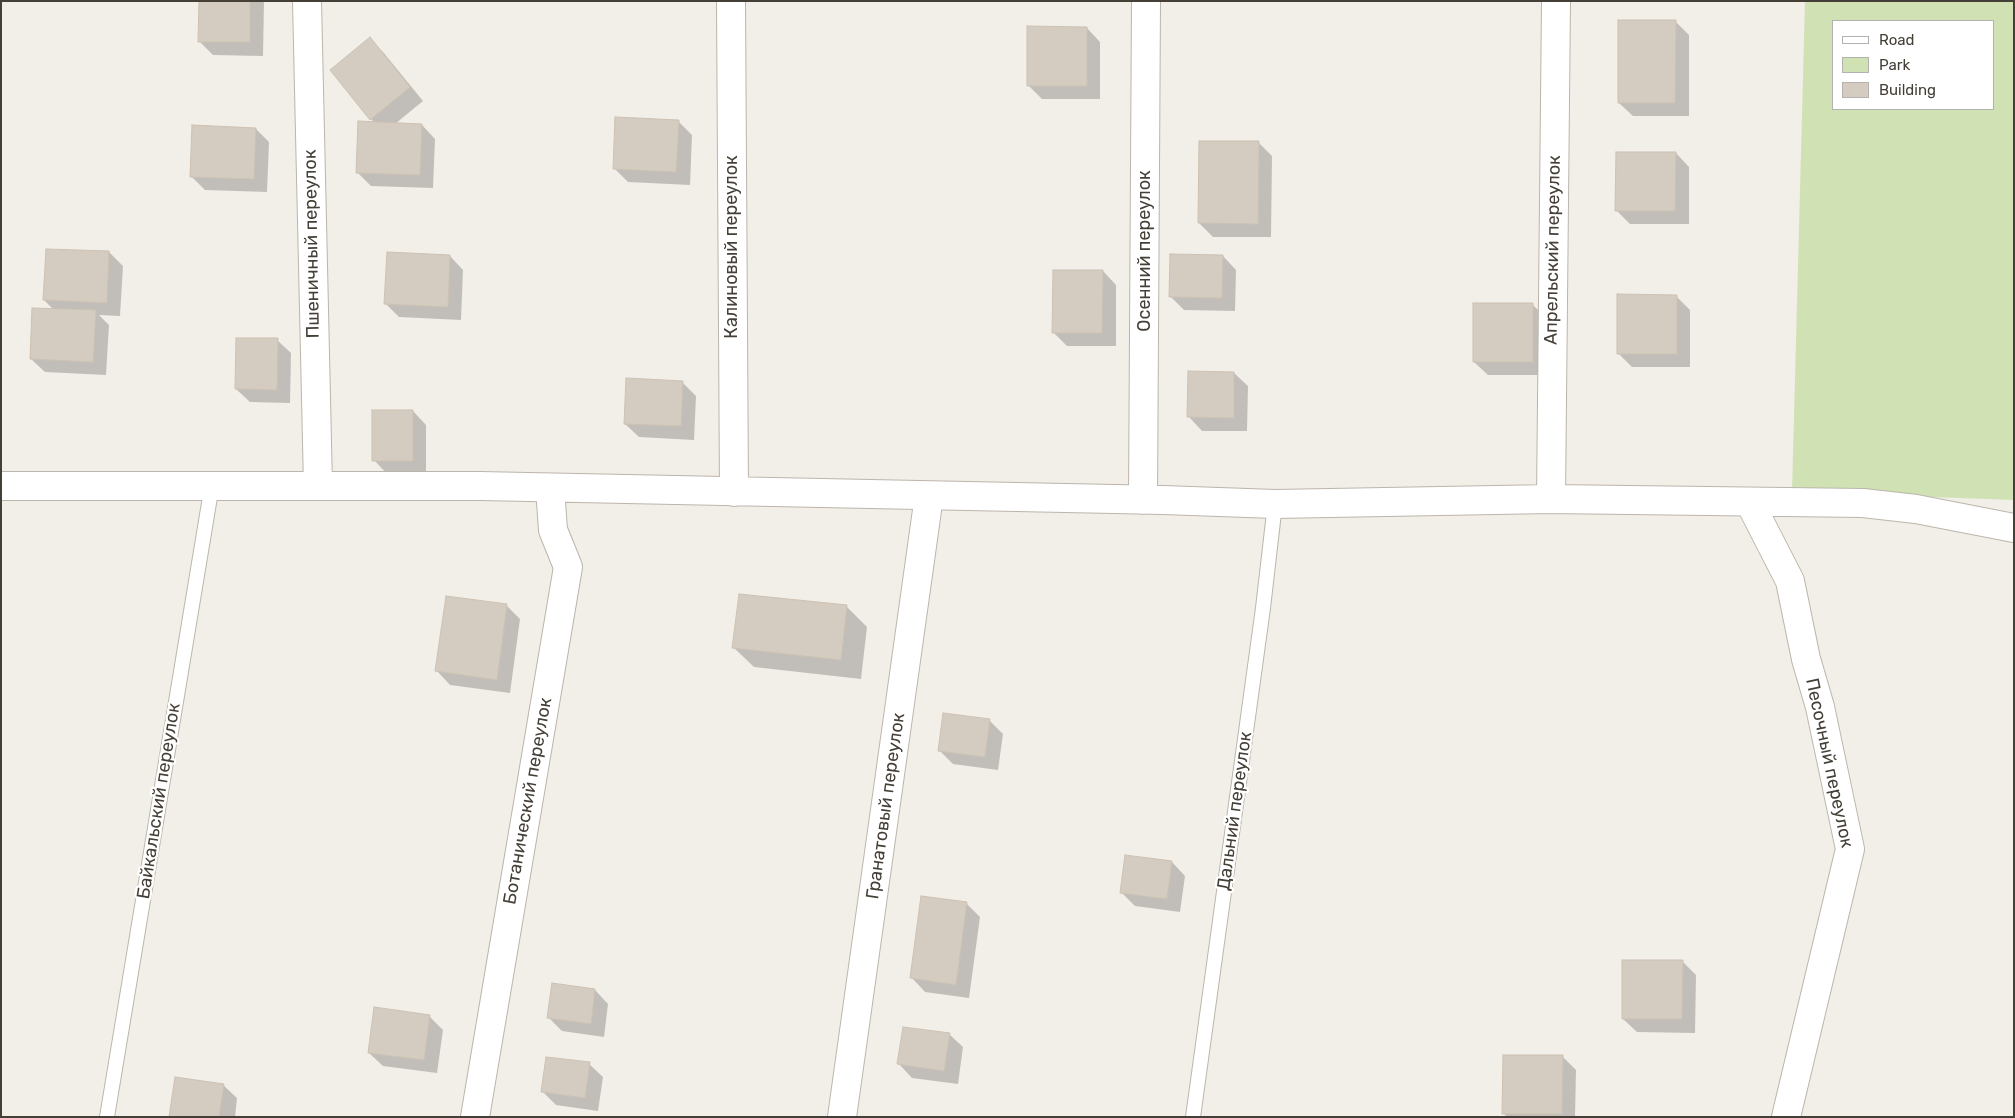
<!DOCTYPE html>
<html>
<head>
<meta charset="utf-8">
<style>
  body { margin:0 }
  #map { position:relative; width:2015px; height:1118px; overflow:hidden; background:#f2eee8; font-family:Rubik,sans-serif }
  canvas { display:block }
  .frame { position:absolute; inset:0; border:2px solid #443f37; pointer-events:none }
  .legend { position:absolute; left:1832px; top:20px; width:162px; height:90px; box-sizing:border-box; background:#fff; border:1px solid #b4b2af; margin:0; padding:6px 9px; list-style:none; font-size:15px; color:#443f37 }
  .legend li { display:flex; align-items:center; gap:10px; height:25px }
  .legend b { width:25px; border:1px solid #b4b2af }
</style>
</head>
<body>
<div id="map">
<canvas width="2015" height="1118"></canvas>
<div class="frame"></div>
<ul class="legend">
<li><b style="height:6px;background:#fff"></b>Road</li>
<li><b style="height:14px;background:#d0e2b4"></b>Park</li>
<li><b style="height:14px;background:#d5ccc1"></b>Building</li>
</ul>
</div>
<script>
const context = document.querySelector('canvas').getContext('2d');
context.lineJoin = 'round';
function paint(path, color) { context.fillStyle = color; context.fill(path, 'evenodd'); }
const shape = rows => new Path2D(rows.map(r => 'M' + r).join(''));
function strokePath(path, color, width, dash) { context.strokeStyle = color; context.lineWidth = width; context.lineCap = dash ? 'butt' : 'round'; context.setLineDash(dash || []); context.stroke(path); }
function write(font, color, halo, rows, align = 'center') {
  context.font = font + ' Rubik,sans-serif'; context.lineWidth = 4.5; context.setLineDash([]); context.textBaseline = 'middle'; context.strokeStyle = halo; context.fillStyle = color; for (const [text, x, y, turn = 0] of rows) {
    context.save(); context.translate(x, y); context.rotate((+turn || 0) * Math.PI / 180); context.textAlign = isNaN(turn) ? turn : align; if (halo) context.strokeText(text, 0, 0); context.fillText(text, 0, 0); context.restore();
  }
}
paint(shape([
  [1805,1,2014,1,2014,500,1792,492],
  [1834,21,1994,21,1994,109,1834,109]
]), '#d0e2b4');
paint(shape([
  [200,1,264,1,263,56,213,55,200,42],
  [1675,21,1689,35,1689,116,1633,116,1619,103],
  [1087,28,1100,42,1100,99,1042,99,1028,85],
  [370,39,383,52,423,101,395,124,422,125,435,139,433,188,371,186,357,172,375,123,371,119],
  [678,121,692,135,690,185,628,182,614,168],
  [256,129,269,142,267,192,205,190,191,176],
  [1258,142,1272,156,1271,237,1213,237,1199,223],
  [1676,153,1689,167,1689,224,1630,224,1617,211],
  [109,252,123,266,120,316,99,315,109,325,106,375,45,372,31,359,54,310,44,300],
  [450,256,463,270,461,320,399,317,386,304],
  [1223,256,1236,270,1235,311,1184,310,1170,296],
  [1103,271,1116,285,1116,346,1067,346,1053,332],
  [1676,296,1690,310,1690,367,1632,367,1618,353],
  [1532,304,1546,318,1546,375,1488,375,1474,362],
  [277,340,291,353,290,403,250,402,236,389],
  [1234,373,1248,386,1247,431,1202,431,1189,417],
  [682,382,696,396,694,440,639,437,625,424],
  [413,411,426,425,426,474,387,474,374,460],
  [447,597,507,606,520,619,510,693,450,685,437,671],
  [847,607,867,627,861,679,754,667,733,647],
  [989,720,1003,734,998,770,953,764,939,750],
  [1172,862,1185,876,1180,912,1135,906,1121,892],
  [966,903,980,917,969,998,925,992,912,978],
  [1682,961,1696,975,1695,1033,1637,1032,1623,1019],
  [595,990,608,1004,604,1037,562,1031,548,1017],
  [429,1016,443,1030,437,1073,383,1066,369,1053],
  [949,1034,963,1047,958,1084,912,1078,899,1064],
  [1562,1056,1576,1070,1575,1117,1507,1117,1503,1113],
  [589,1064,603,1077,598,1111,556,1105,543,1092],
  [223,1085,237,1098,235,1117,171,1117]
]), '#0003');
const building = shape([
  [199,1,250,1,250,42,198,42,199,1],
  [1618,20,1676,20,1675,103,1618,103,1618,20],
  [1027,26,1087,27,1087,86,1027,86,1027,26],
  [370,37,410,87,370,120,330,70,370,37],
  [615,117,679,120,676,172,613,169,615,117],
  [358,121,422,124,420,175,356,173,358,121],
  [192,125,256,128,254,179,190,177,192,125],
  [1199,141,1259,141,1258,224,1198,223,1199,141],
  [1616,152,1676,152,1675,211,1615,211,1616,152],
  [46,249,109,251,107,303,43,300,46,249],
  [387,252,450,255,448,307,384,304,387,252],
  [1170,254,1223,255,1222,298,1169,297,1170,254],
  [1053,270,1103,270,1102,333,1052,333,1053,270],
  [1617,294,1677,295,1677,354,1617,354,1617,294],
  [1473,303,1533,303,1533,362,1473,362,1473,303],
  [32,308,96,310,93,362,30,359,32,308],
  [236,338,278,338,277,390,235,389,236,338],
  [1188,371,1234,372,1234,418,1187,417,1188,371],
  [626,378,683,381,681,426,624,424,626,378],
  [372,410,413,410,413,461,372,461,372,410],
  [739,594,847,605,841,660,732,648,739,594],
  [446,596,507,604,497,680,435,671,446,596],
  [943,713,990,719,985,757,938,751,943,713],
  [1125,855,1172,861,1167,899,1120,893,1125,855],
  [921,896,967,902,956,985,910,978,921,896],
  [1622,960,1683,960,1682,1019,1622,1019,1622,960],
  [552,983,595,989,591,1024,547,1018,552,983],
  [374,1007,430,1015,424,1060,368,1053,374,1007],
  [903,1027,950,1033,944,1071,897,1064,903,1027],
  [1503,1055,1563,1055,1562,1114,1502,1114,1503,1055],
  [546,1057,590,1062,585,1098,541,1092,546,1057],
  [175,1077,224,1084,219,1117,169,1117,175,1077]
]);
paint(building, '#d5ccc1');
strokePath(building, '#ccc1b2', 1);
const lane = shape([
  [107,1117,212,485],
  [1193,1117,1263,608,1275,504]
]);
const street = shape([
  [307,1,318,486],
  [731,1,734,492],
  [1,486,480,486,1163,500,1275,504,1551,499,1863,503,1916,509,2014,528],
  [1551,499,1556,1],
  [1143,500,1146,1],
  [1750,503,1790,581,1806,659,1820,707,1850,849,1786,1117],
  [475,1117,568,567,553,530,550,488],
  [842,1117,929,496]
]);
strokePath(lane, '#bcb5ab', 16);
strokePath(street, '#bcb5ab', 30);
strokePath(lane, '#fff', 14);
strokePath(street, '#fff', 28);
write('18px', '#443f37', '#fff', [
  ["Пшеничный переулок",312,244,-91],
  ["Калиновый переулок",732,247,-90],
  ["Апрельский переулок",1553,250,-89],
  ["Осенний переулок",1145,251,-90],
  ["Песочный переулок",1829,763,78],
  ["Байкальский переулок",159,801,-81],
  ["Ботанический переулок",528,801,-80],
  ["Гранатовый переулок",886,806,-82],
  ["Дальний переулок",1235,811,-82]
]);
</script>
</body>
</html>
